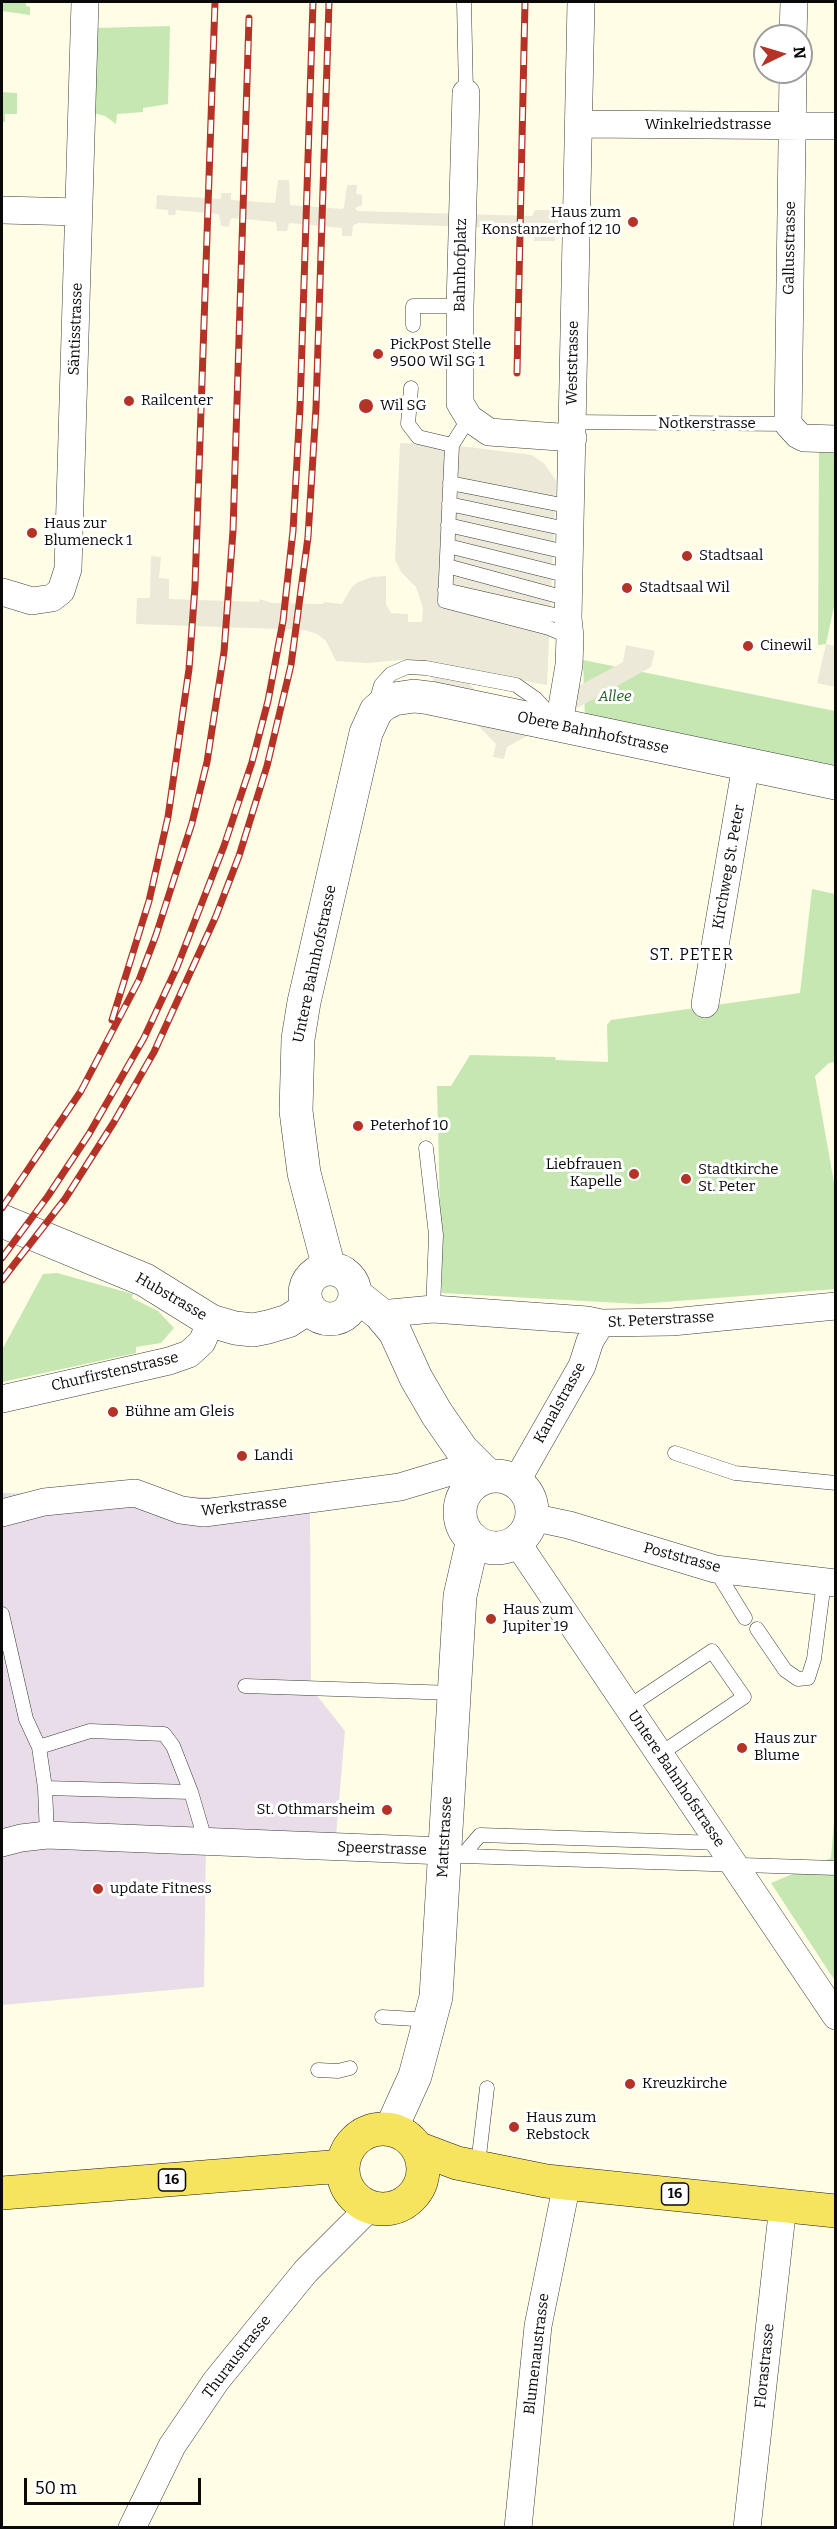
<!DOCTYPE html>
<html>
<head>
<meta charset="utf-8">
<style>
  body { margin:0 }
  #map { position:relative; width:837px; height:2529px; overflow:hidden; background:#fffde6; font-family:Bitter,serif }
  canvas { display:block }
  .frame { position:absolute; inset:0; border:3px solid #090909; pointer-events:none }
  .north { position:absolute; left:753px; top:24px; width:60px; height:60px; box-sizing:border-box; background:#fff; border:2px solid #9d9d9d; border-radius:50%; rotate:85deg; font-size:16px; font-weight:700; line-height:24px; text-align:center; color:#090909 }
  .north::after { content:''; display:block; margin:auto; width:21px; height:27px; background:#b53226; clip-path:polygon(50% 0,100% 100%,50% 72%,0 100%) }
  .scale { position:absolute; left:24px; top:2478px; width:177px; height:27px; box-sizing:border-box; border:3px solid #090909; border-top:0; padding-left:8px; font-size:18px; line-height:21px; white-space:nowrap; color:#090909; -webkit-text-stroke:4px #fff; paint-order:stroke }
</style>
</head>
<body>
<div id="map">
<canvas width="837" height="2529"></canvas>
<div class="frame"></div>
<div class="north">N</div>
<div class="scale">50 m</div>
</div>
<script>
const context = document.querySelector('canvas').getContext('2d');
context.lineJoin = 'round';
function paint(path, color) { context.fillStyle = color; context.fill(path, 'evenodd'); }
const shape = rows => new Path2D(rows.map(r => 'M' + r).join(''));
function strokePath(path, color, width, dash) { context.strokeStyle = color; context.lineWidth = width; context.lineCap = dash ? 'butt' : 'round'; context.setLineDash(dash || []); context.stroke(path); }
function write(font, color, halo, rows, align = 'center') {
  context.font = font + ' Bitter,serif'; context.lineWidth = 6; context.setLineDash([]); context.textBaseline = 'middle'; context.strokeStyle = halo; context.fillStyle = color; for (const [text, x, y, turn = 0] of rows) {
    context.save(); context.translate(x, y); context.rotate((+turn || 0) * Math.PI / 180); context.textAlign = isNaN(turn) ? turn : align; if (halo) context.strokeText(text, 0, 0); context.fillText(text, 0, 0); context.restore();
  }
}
paint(shape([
  [2,1493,310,1499,311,1688,345,1731,335,1848,206,1843,204,1987,2,2005]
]), '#e9dde9');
paint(shape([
  [2,2,26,2,26,6,30,7,30,15,2,11],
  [170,26,168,104,143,108,143,112,117,114,116,124,105,116,93,113,94,28],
  [2,92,17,93,17,114,5,114,5,122,2,122],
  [819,452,835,453,836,597,826,644,818,645],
  [583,660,835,711,835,772,585,722],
  [812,889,835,894,835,1062,829,1063,815,1076,835,1188,835,1289,638,1304,442,1293,437,1086,451,1086,470,1055,555,1057,556,1060,608,1062,607,1025,611,1020,800,993],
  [57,1273,133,1294,132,1298,158,1311,174,1328,161,1343,136,1347,136,1353,2,1382,2,1350,43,1274],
  [835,1809,835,1981,771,1883,831,1858]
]), '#c7e7b2');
paint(shape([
  [278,180,289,180,290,205,342,209,344,207,347,185,357,185,356,194,362,195,362,205,355,208,357,211,532,216,535,210,558,210,558,232,555,232,555,241,534,241,534,230,531,229,359,223,353,225,352,236,342,236,342,228,289,223,287,231,277,231,276,222,233,218,230,220,229,227,221,226,219,214,176,210,175,215,168,215,168,210,156,209,157,195,221,199,221,193,231,193,231,200,275,203],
  [400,443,452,445,532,455,545,464,556,481,547,685,454,668,501,717,514,721,623,662,626,645,655,651,651,667,507,747,504,759,493,757,496,744,415,661,411,659,367,663,336,661,326,641,317,634,305,630,136,624,137,598,150,598,151,556,161,557,159,578,169,579,169,599,259,602,260,599,272,603,323,604,324,602,342,604,351,588,358,582,372,577,386,576,386,604,391,613,408,614,408,622,422,622,423,608,416,587,401,572,395,560],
  [826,644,835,646,835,687,817,683]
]), '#ece9d8');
const service = shape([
  [464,2,466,93],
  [413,325,413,306,460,306],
  [411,388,408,424,418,437,452,445],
  [469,418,452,445,445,601,549,628,570,637],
  [573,422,788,424],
  [450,483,572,507],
  [449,504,571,530],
  [448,525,570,553],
  [448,546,569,576],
  [447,566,569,599],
  [445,590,568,618],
  [376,703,381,685,391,674,407,667,426,668,516,685,536,699,553,718],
  [426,1148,436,1235,433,1309],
  [675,1453,735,1473,836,1483],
  [715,1569,745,1618],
  [2,1614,26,1719,39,1747,45,1788,47,1835],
  [757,1629,785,1670,798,1679,808,1678,814,1659,824,1582],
  [245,1686,454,1693],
  [628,1707,712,1651,744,1697,660,1754],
  [39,1747,90,1731,164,1734,173,1746,191,1792],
  [45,1788,191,1792,206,1843],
  [444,1851,462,1856,836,1868],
  [462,1856,480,1835,720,1843],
  [382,2017,431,2020],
  [318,2070,338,2071,350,2068],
  [479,2156,487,2088]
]);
const minor = shape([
  [793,36,794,2],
  [793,72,788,424,798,435,804,438,836,439],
  [466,93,460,306,460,403,469,418,489,432,573,438],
  [580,124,836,126],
  [2,210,79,212],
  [2,592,32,601,52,598,61,591,68,569,85,2],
  [559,724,569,665,570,637,568,618,581,2],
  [705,1004,746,765],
  [380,1314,433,1309,587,1320,601,1323,672,1322,836,1306],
  [2,1399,169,1361,189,1354,202,1342,211,1321],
  [516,1482,582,1366,590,1341,601,1323],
  [2,1513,44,1502,135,1493,181,1510,204,1513,400,1487,453,1471],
  [531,1517,569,1525,715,1569,836,1583],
  [516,1541,836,2016],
  [2,1843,21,1838,47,1835,444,1851],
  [132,2528,172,2446,216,2381,306,2271,370,2207],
  [518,2528,538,2326,567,2183],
  [747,2528,783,2205]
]);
const tertiary = shape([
  [2,1221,145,1280,211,1321,235,1328,253,1330,268,1327,288,1321,308,1308],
  [329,1268,304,1173,296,1111,298,1039,304,1002,366,733,376,711,384,704,394,699,414,696,430,698,836,783],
  '305 1294a25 25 0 1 1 50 0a25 25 0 1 1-50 0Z',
  [356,1295,380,1314,395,1332,416,1378,437,1414,462,1450,488,1476],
  '460 1512a36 36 0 1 1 72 0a36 36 0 1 1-72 0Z',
  [391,2129,415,2076,436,1997,460,1596,473,1539]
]);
const primary = shape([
  '343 2169a40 40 0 1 1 80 0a40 40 0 1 1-80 0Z',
  [417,2148,457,2163,546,2181,836,2211],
  [2,2193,343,2166]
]);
strokePath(service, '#3c3c3c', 15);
strokePath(minor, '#3c3c3c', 28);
strokePath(tertiary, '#3c3c3c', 34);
strokePath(primary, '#1a1a1a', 34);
strokePath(service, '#fff', 14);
strokePath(minor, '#fff', 27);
strokePath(tertiary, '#fff', 33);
strokePath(primary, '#f6e45f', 33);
const rail = shape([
  [517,373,525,2],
  [112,1020,149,901,168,817,189,669,195,586,215,2],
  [2,1208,81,1091,139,980,156,935,192,823,207,762,224,652,233,531,249,18],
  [2,1258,48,1196,89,1134,144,1038,177,967,224,846,252,762,268,701,283,621,293,531,300,408,313,2],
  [2,1280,65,1199,114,1122,154,1052,216,916,239,856,267,766,291,665,308,537,316,408,329,2]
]);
strokePath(rail, '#b53226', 7);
strokePath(rail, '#fff', 4.5, [14]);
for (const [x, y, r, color] of [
  [633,222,6,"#b53226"],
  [378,354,6,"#b53226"],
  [129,401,6,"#b53226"],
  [366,406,8,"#b53226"],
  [32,533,6,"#b53226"],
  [687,556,6,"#b53226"],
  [627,588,6,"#b53226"],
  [748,646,6,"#b53226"],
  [358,1126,6,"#b53226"],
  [634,1174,6,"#b53226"],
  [686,1179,6,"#b53226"],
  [113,1412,6,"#b53226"],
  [242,1456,6,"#b53226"],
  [491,1619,6,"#b53226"],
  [742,1748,6,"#b53226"],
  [387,1810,6,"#b53226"],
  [98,1889,6,"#b53226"],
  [630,2084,6,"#b53226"],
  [514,2127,6,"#b53226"]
]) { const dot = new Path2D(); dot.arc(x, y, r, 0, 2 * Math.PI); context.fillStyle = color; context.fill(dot); strokePath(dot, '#fff', 2); }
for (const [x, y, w] of [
  [172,2180,27],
  [675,2194,27]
]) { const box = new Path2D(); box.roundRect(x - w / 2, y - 11, w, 22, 4.5); context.fillStyle = '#fff'; context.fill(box); strokePath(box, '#090909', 1.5); }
write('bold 14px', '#090909', null, [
  ["16",172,2180],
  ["16",675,2194]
]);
write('15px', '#090909', '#fff', [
  ["Winkelriedstrasse",708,125],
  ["Gallusstrasse",790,248,-89],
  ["Bahnhofplatz",461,265,-89],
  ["Säntisstrasse",76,329,-88],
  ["Weststrasse",573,363,-89],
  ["Notkerstrasse",707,424],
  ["Obere Bahnhofstrasse",593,733,12],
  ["Kirchweg St. Peter",729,867,-80],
  ["Untere Bahnhofstrasse",315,964,-78],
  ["Hubstrasse",171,1297,30],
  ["St. Peterstrasse",661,1320,-3],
  ["Churfirstenstrasse",115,1372,-13],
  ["Kanalstrasse",560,1403,-61],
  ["Werkstrasse",244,1507,-6],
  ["Poststrasse",682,1558,15],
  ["Untere Bahnhofstrasse",676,1779,56],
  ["Mattstrasse",445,1837,-87],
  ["Speerstrasse",382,1849,2],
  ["Blumenaustrasse",537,2354,-83],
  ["Thuraustrasse",237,2357,-52],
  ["Florastrasse",765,2366,-84]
]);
write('15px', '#090909', '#fff', [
  ["Haus zum",621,213,"right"],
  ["Konstanzerhof 12 10",621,230,"right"],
  ["PickPost Stelle",390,345],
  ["9500 Wil SG 1",390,362],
  ["Railcenter",141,401],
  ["Wil SG",380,406],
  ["Haus zur",44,524],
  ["Blumeneck 1",44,541],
  ["Stadtsaal",699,556],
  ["Stadtsaal Wil",639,588],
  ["Cinewil",760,646],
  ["Peterhof 10",370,1126],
  ["Liebfrauen",622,1165,"right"],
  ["Kapelle",622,1182,"right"],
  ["Stadtkirche",698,1170],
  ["St. Peter",698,1187],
  ["Bühne am Gleis",125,1412],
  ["Landi",254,1456],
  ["Haus zum",503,1610],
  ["Jupiter 19",503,1627],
  ["Haus zur",754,1739],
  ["Blume",754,1756],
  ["St. Othmarsheim",375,1810,"right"],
  ["update Fitness",110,1889],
  ["Kreuzkirche",642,2084],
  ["Haus zum",526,2118],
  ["Rebstock",526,2135]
], 'left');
write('italic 15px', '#225e1d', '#fff', [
  ["Allee",615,697]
]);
context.letterSpacing = '1.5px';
write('16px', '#090909', '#fff', [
  ["ST. PETER",692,956]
]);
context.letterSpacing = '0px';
</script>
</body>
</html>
